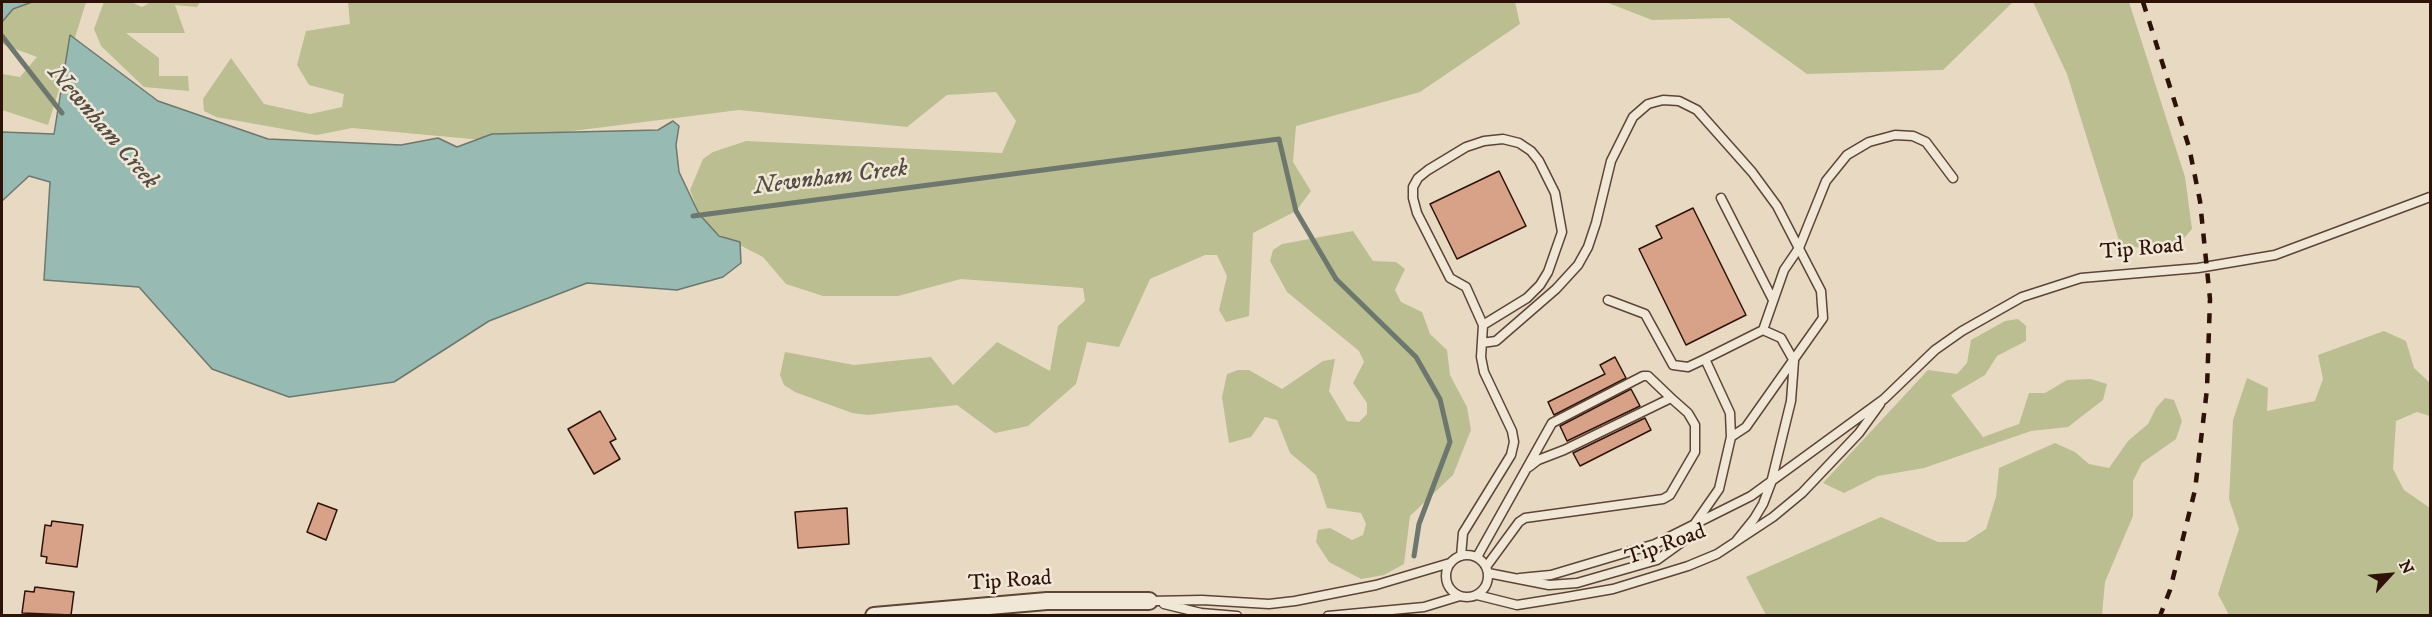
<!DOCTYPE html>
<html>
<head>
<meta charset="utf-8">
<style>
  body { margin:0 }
  #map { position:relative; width:2432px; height:617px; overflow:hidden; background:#e8dac2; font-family:"IM FELL DW Pica",serif }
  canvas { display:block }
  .frame { position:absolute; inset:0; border:3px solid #2e1208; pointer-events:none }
  .north { position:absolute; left:2360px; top:545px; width:60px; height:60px; -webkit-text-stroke:4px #f0e7d7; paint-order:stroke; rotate:64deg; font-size:16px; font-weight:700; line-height:24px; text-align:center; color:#2e1208 }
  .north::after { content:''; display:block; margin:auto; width:21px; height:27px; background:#2e1208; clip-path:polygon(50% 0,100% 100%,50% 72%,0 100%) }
</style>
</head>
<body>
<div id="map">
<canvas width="2432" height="617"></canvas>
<div class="frame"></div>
<div class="north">N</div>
</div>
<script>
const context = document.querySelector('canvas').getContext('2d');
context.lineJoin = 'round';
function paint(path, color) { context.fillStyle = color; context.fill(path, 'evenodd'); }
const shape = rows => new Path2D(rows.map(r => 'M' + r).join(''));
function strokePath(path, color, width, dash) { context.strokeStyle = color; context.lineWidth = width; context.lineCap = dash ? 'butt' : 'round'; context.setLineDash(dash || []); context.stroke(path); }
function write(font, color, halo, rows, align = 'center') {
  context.font = font + ' "IM FELL DW Pica",serif'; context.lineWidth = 5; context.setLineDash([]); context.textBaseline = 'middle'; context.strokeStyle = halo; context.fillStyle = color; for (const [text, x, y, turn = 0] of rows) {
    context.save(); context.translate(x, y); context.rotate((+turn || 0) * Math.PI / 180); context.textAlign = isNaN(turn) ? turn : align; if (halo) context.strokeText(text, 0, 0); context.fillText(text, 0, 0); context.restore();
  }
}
paint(shape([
  [8,2,86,2,48,125,2,110,2,74,20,77,37,57,2,44,2,10],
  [104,2,131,2,142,7,151,2,200,2,197,7,175,5,185,33,126,33,159,58,159,76,188,76,189,91,144,87,101,46,94,29],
  [348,2,1515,2,1520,24,1420,92,1296,126,1293,162,1311,191,1296,211,1253,233,1249,316,1226,322,1219,310,1227,276,1217,255,1205,255,1150,279,1119,347,1087,342,1076,384,1028,426,995,433,957,405,868,415,852,413,795,392,784,385,780,375,785,352,854,365,931,357,953,385,997,342,1050,371,1058,326,1085,301,1083,288,961,279,898,296,823,296,786,284,763,257,714,232,699,214,690,190,703,159,713,152,746,141,1002,153,1016,121,996,92,947,95,907,127,739,110,493,141,352,128,317,135,216,117,204,111,203,99,231,58,264,104,310,114,342,107,344,94,309,85,297,65,306,31,350,24],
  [1606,2,2013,2,1943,70,1807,74,1729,18,1652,20],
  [2033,2,2129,2,2185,177,2192,229,2170,254,2120,244,2067,74],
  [1353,231,1373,261,1396,262,1405,269,1395,290,1401,302,1422,312,1430,334,1447,350,1450,375,1467,407,1471,430,1453,475,1410,516,1404,564,1384,575,1361,579,1329,562,1316,542,1318,530,1330,528,1352,540,1363,535,1366,524,1361,513,1327,508,1316,475,1290,453,1277,420,1265,417,1251,437,1229,443,1222,397,1227,374,1238,370,1249,370,1282,389,1323,361,1335,359,1329,391,1347,421,1359,422,1367,414,1367,403,1353,383,1364,362,1359,351,1287,292,1270,261,1273,250,1282,244],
  [2018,319,2026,326,2026,341,1997,356,1985,375,1951,395,1983,437,2019,424,2029,393,2045,393,2067,380,2091,379,2107,384,2103,400,2068,427,2031,431,1924,468,1878,476,1844,493,1823,483,1928,370,1957,374,1967,363,1971,340,2005,321],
  [2384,331,2406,341,2414,368,2430,383,2430,416,2417,412,2396,421,2393,469,2404,490,2430,508,2430,615,2229,615,2218,594,2239,529,2229,499,2233,420,2247,378,2268,388,2267,411,2315,401,2323,379,2318,355],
  [2165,398,2174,400,2182,421,2176,439,2142,463,2133,481,2133,516,2105,582,2102,615,1766,615,1746,577,1881,517,1938,542,1966,542,1986,529,1996,497,1999,468,2055,443,2075,452,2089,464,2109,468,2128,441,2148,424,2156,408]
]), '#babe90');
const water = shape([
  [2,2,32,2,13,9,2,22,2,2],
  [70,35,158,101,268,139,401,145,438,138,457,147,492,134,658,130,673,121,679,126,676,145,679,172,699,214,719,236,740,242,741,263,723,277,677,290,587,283,489,321,394,382,289,397,212,369,139,287,44,280,50,182,29,176,2,201,2,132,54,134,70,35]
]);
paint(water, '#97bbb2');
strokePath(water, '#6d776e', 1.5);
strokePath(shape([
  [2,36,62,113],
  [693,216,1279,139,1296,211,1336,279,1416,357,1440,399,1450,442,1419,524,1414,556]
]), '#6d776e', 5);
const building = shape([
  [1499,171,1526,226,1457,259,1430,204,1499,171],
  [1693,208,1746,315,1686,345,1639,249,1662,238,1656,226,1693,208],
  [1615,357,1626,378,1554,415,1548,402,1605,374,1600,365,1615,357],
  [1631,389,1640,406,1567,441,1560,426,1631,389],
  [600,411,616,439,610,442,620,459,594,474,568,429,600,411],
  [1645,418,1651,430,1580,466,1573,453,1645,418],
  [318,503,337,510,326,540,307,532,318,503],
  [847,508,849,544,798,548,795,512,847,508],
  [52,521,83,525,77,567,46,563,47,557,41,556,45,525,51,526,52,521],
  [35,587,74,592,71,615,22,613,25,591,34,592,35,587]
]);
paint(building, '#d8a288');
strokePath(building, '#2e1208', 1.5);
const lane = shape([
  [1721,198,1773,300],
  [1608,300,1645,314,1673,365,1688,367,1705,359],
  [1763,330,1784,270,1799,248,1826,181,1847,155,1869,142,1895,135,1913,136,1926,142,1953,178],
  [1482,343,1496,341,1556,289,1578,265,1588,247,1596,223,1611,161,1633,117,1648,104,1663,100,1679,101,1697,110,1752,172,1777,206,1821,291,1823,318,1746,427,1731,437],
  '1446 576a21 21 0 1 1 42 0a21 21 0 1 1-42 0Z',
  [1461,556,1463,533,1511,455,1514,442,1512,431,1484,372,1481,357,1483,325,1466,287,1450,278,1417,213,1413,198,1413,187,1418,178,1428,170,1466,147,1484,141,1503,139,1519,143,1531,151,1539,161,1555,193,1562,232,1548,272,1540,285,1527,298,1483,325],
  [1477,557,1552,423,1643,376,1648,376,1671,398],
  [1486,567,1519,522,1525,518,1663,499,1670,495,1695,452,1695,425,1688,413,1671,398,1564,450,1538,460,1529,467],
  [1488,573,1549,585,1577,583,1657,560,1682,542,1719,489,1731,437,1730,413,1705,359,1763,330,1781,338,1794,361,1791,401,1771,483,1763,504,1754,519,1737,540],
  [1520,578,1551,575,1655,544,1751,496,1884,399,1935,350,1962,331,2022,297,2081,278,2198,268,2275,255,2430,197],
  [1477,595,1517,605,1567,597,1613,589,1688,566,1717,554,1773,517,1802,493,1859,433,1880,404],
  [1149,601,1202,600,1269,604,1295,601,1376,585,1450,563],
  [1164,604,1201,613,1237,616],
  [1328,616,1424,607,1460,596]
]);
const street = shape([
  [874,616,1047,601,1149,601]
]);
strokePath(lane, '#5c4436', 11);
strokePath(street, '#5c4436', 20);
strokePath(lane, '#f0e7d7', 8);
strokePath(street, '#f0e7d7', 16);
strokePath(shape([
  [2143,2,2189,147,2200,201,2210,299,2207,389,2195,490,2170,590,2160,616]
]), '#2e1208', 4.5, [10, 10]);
write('22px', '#2e1208', '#f0e7d7', [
  ["Tip Road",2142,250,-5],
  ["Tip Road",1666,546,-20],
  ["Tip Road",1010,582,-4]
]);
write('italic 24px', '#534d44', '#f0e7d7', [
  ["Newnham Creek",102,128,49],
  ["Newnham Creek",831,179,-7]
]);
</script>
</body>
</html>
